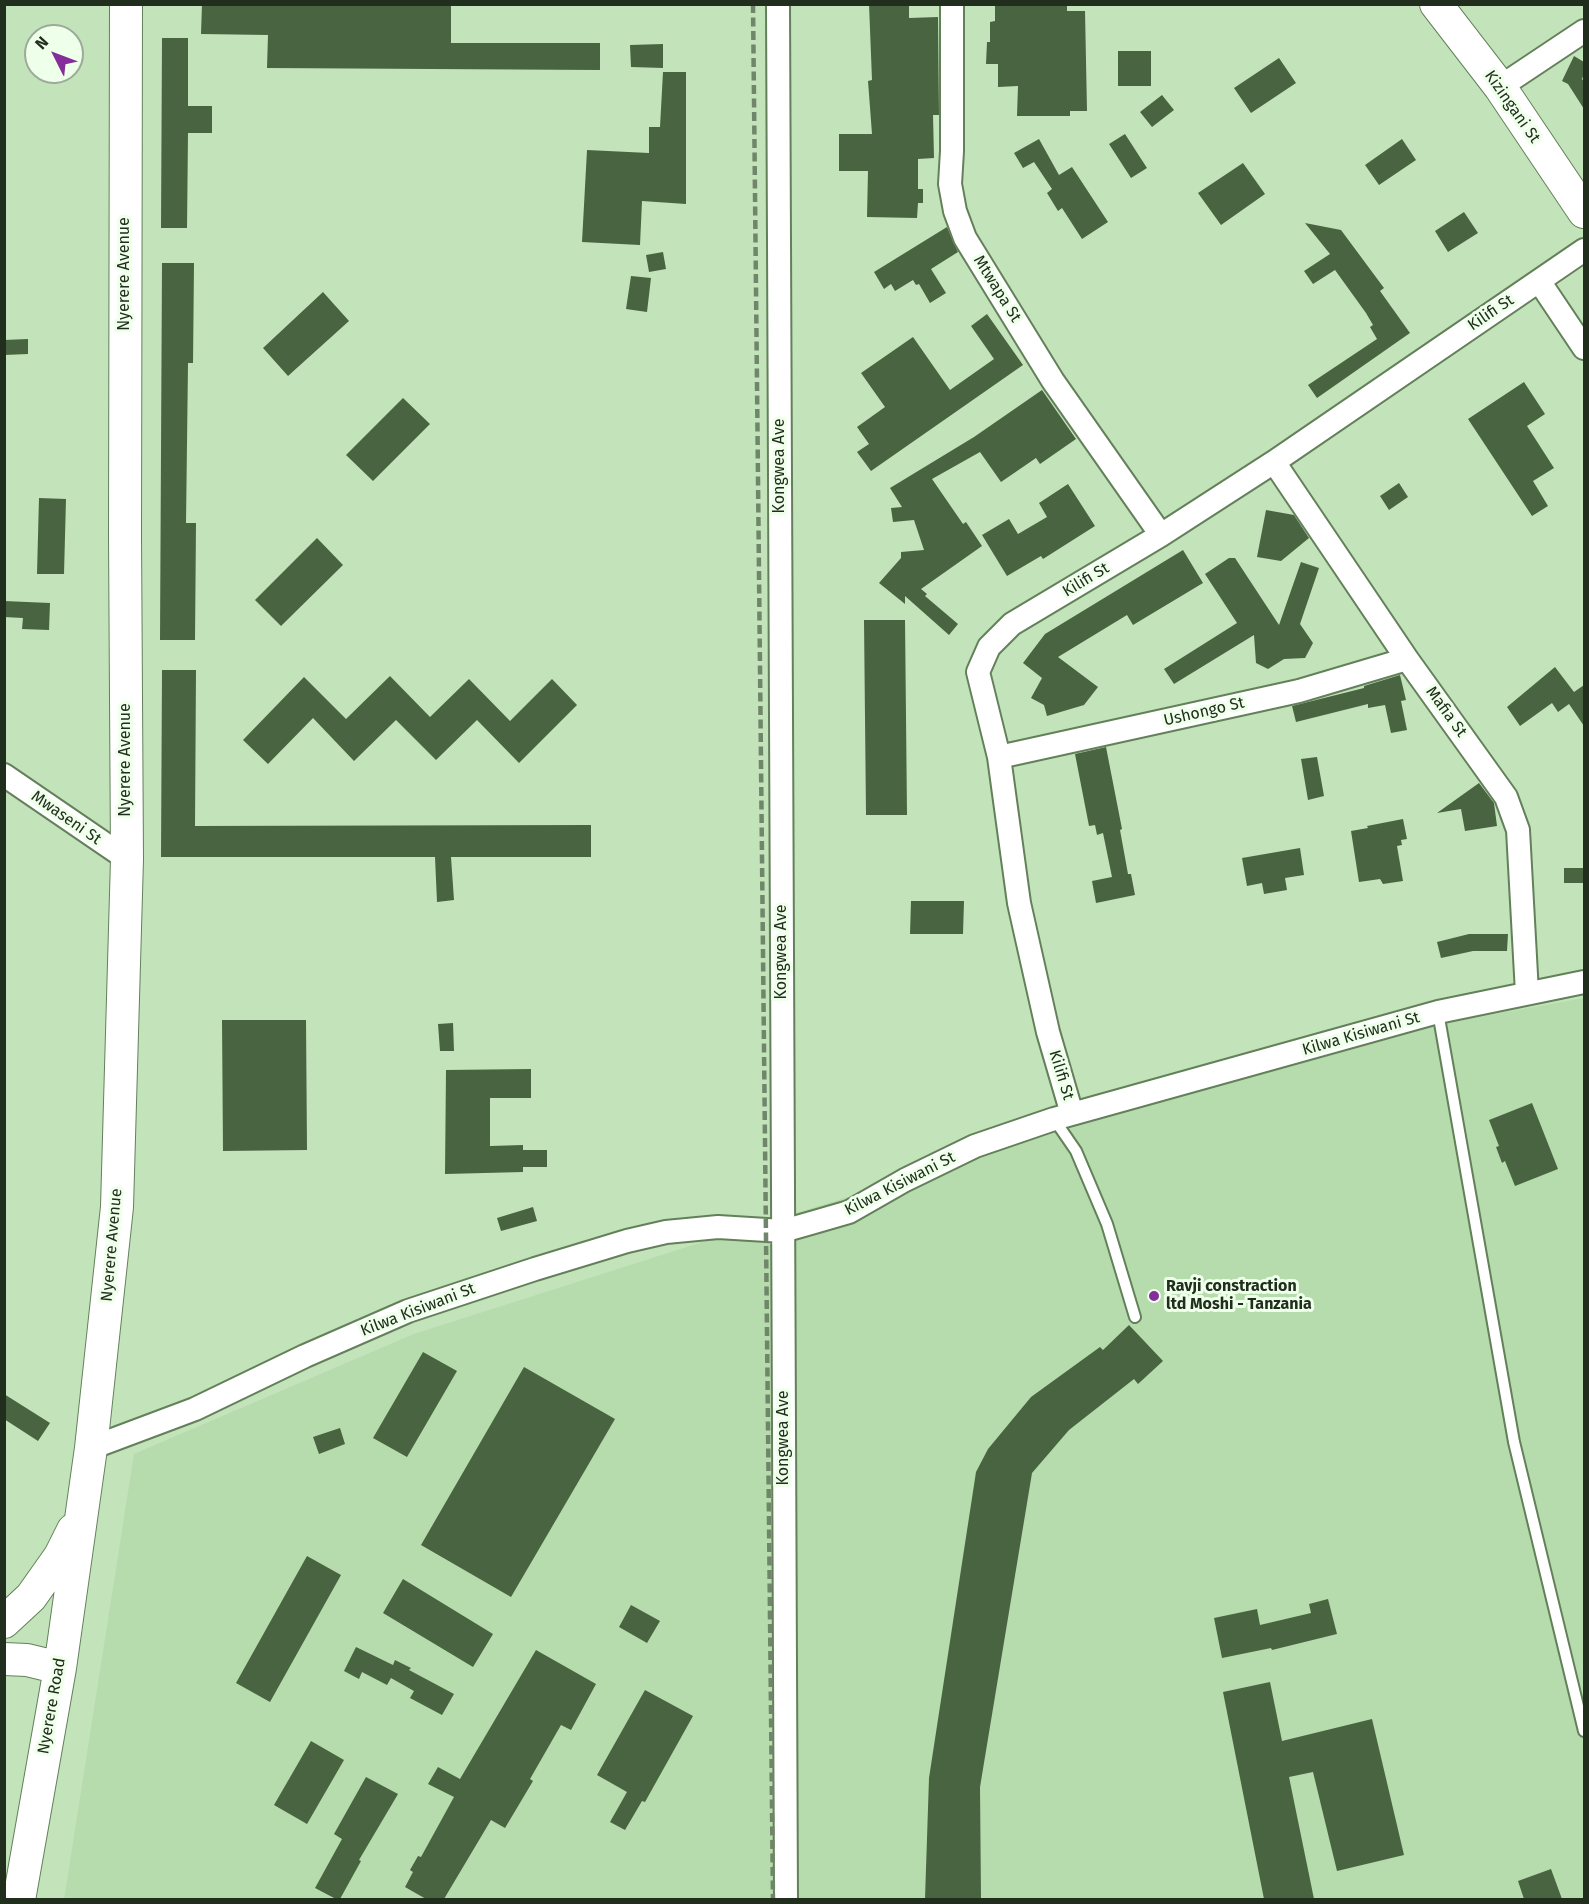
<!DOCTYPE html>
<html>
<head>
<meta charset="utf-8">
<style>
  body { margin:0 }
  #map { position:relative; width:1589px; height:1904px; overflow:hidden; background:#c3e3ba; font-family:"Fira Sans",sans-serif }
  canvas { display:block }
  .frame { position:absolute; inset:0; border:6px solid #212d1d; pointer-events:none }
  .north { position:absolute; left:24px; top:24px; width:60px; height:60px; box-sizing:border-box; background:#eeffea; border:2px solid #9cab98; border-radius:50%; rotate:312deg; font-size:16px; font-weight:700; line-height:24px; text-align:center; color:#212d1d }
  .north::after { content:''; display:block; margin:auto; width:21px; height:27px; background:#842d9b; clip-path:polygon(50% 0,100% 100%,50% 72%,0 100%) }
</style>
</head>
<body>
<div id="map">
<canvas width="1589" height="1904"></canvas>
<div class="frame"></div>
<div class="north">N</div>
</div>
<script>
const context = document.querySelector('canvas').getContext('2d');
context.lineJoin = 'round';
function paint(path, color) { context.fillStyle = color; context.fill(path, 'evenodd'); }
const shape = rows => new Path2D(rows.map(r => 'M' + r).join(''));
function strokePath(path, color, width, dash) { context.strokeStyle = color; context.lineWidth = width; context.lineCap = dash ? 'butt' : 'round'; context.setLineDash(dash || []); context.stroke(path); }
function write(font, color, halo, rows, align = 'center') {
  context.font = font + ' "Fira Sans",sans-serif'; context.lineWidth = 6; context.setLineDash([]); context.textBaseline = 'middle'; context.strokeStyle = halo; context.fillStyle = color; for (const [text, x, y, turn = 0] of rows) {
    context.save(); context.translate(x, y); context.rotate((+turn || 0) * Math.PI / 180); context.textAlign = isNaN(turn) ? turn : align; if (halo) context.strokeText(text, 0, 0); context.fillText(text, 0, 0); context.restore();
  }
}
paint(shape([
  [1584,998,1584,1899,64,1900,134,1454,414,1334,715,1238,1363,1038]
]), '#b6dbac');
paint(shape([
  [202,4,451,4,451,43,600,43,600,70,267,68,268,35,201,34],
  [869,4,909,4,909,18,938,17,939,115,933,115,934,158,918,159,918,189,923,189,923,203,918,203,917,218,867,217,868,171,839,171,839,134,872,134,868,81,872,80],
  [995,4,1067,4,1067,11,1085,11,1087,111,1070,111,1070,116,1017,116,1018,86,998,87,998,64,986,64,987,42,990,42,990,22,995,21],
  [162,38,188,38,188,106,212,106,212,133,188,133,187,228,161,228],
  [663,44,663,68,631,67,630,45],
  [1118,51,1151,51,1151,86,1118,86],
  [1574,56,1584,62,1584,74,1582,79,1584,82,1584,109,1568,84,1562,81],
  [1279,58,1296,83,1251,113,1234,88],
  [663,72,686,72,686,204,642,201,640,245,582,242,587,150,649,153,649,127,660,127],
  [1162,95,1174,110,1152,127,1140,112],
  [1125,134,1147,168,1131,178,1109,144],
  [1039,139,1059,175,1072,167,1108,222,1082,239,1062,208,1058,211,1047,193,1052,189,1034,162,1023,168,1014,153],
  [1402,139,1416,160,1379,185,1365,165],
  [1243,163,1265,194,1221,225,1198,193],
  [1464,212,1478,233,1448,252,1435,231],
  [1305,223,1341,230,1384,288,1380,291,1410,333,1317,398,1308,385,1377,339,1370,327,1373,325,1366,313,1335,270,1313,284,1304,271,1330,254],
  [947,227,958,252,931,269,946,293,930,303,919,284,916,285,913,280,895,291,891,284,884,289,874,272],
  [663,252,666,269,649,272,646,255],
  [162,263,194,263,193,363,188,363,186,523,196,523,195,640,160,640],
  [631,276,651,278,647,312,626,309],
  [323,292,349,321,288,376,263,348],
  [987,314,1023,365,871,471,857,452,869,444,857,427,885,407,861,373,913,337,950,390,994,359,971,326],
  [28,339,28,354,4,355,4,340],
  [1524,382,1545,414,1527,426,1554,468,1533,481,1548,506,1532,516,1468,419],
  [1042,390,1076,439,1040,464,1036,458,1001,482,980,452,932,479,963,524,966,522,982,546,921,589,927,594,925,596,958,624,949,635,905,596,905,604,879,583,901,558,901,552,924,550,914,520,893,522,891,508,902,507,890,488,974,437],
  [403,398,430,424,373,481,346,455],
  [1399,483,1408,497,1389,510,1380,496],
  [1068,484,1095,526,1043,559,1041,556,1007,576,982,535,1009,519,1018,534,1047,517,1039,503],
  [39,498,66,499,64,574,37,574],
  [1266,510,1294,515,1309,538,1281,561,1257,557],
  [317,538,343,565,281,626,255,600],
  [1183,550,1203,583,1133,625,1127,615,1058,657,1098,687,1084,705,1047,716,1044,705,1031,698,1042,678,1023,663,1045,634],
  [1229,558,1235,558,1279,625,1301,562,1319,568,1300,624,1313,643,1305,658,1284,659,1268,669,1256,663,1254,635,1174,684,1164,669,1237,623,1205,574],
  [4,601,50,603,49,630,22,629,23,618,4,617],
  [864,620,905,620,907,815,866,815],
  [1555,667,1574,692,1584,685,1584,726,1569,704,1558,712,1552,703,1520,726,1507,707],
  [162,670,196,670,195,826,591,825,591,857,451,857,454,900,437,902,435,857,161,857],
  [1400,675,1406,700,1401,701,1407,730,1391,733,1385,705,1368,708,1368,704,1296,722,1292,706,1364,688,1364,686],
  [390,676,430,717,469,679,510,721,552,679,577,705,519,763,477,720,436,760,396,720,354,761,313,718,268,764,243,740,304,677,346,719],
  [1106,747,1122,829,1120,830,1128,874,1131,874,1135,895,1096,903,1092,881,1112,877,1103,833,1097,835,1095,825,1089,826,1075,754],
  [1317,757,1324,796,1308,800,1301,759],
  [1479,783,1494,803,1497,826,1465,831,1461,809,1437,813],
  [1403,819,1407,839,1401,840,1402,845,1397,846,1403,881,1383,884,1380,879,1359,882,1351,831,1368,828,1367,826],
  [1300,848,1304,875,1285,878,1287,890,1264,894,1262,883,1247,886,1242,858],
  [1564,868,1584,868,1584,883,1564,883],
  [911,901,964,901,963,934,910,934],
  [1469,934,1508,934,1507,951,1473,951,1441,958,1437,942],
  [222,1020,306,1020,307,1150,223,1151],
  [453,1023,454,1051,440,1051,438,1024],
  [531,1069,531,1098,490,1098,490,1146,523,1145,523,1150,547,1150,547,1167,523,1167,523,1172,445,1174,446,1070],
  [1532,1103,1558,1169,1515,1186,1505,1161,1502,1163,1496,1147,1499,1146,1489,1120],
  [533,1207,537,1221,501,1231,497,1218],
  [1129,1325,1163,1361,1138,1384,1134,1379,1069,1430,1032,1473,980,1787,981,1899,925,1899,929,1778,976,1472,988,1449,1031,1397,1100,1347,1103,1350],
  [423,1352,457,1371,407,1457,373,1438],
  [524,1367,615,1419,511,1597,421,1545],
  [4,1394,50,1423,38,1441,4,1419],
  [340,1428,345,1444,319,1454,313,1437],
  [307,1556,341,1575,270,1702,236,1683],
  [403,1579,493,1634,473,1667,383,1613],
  [1328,1599,1337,1634,1272,1650,1271,1648,1222,1658,1214,1618,1257,1609,1260,1625,1311,1613,1309,1604],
  [631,1605,660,1621,647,1643,619,1627],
  [356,1647,393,1665,395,1660,411,1668,409,1670,454,1694,442,1715,410,1698,414,1691,391,1678,387,1685,362,1672,359,1679,344,1671],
  [536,1650,596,1684,571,1730,561,1725,530,1779,533,1781,505,1828,491,1820,444,1899,426,1899,405,1887,413,1872,410,1870,418,1856,421,1857,454,1797,428,1784,438,1767,460,1779],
  [1270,1682,1282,1741,1372,1719,1404,1855,1337,1871,1313,1772,1289,1777,1314,1899,1264,1899,1223,1692],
  [645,1690,693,1716,645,1802,642,1801,625,1830,610,1822,627,1792,597,1775],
  [311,1741,344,1760,307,1824,274,1805],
  [366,1777,398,1794,359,1860,361,1861,340,1899,336,1899,315,1888,342,1839,334,1834],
  [1551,1869,1562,1899,1524,1899,1518,1881]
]), '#496440');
const lane = shape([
  [1438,1012,1514,1442,1584,1731],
  [1054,1119,1076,1151,1107,1224,1135,1317]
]);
const street = shape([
  [778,4,786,1900],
  [952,4,952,151,950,184,955,211,965,238,1053,381,1161,535],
  [1500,87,1584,31],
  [1539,281,1584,348],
  [1274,462,1407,659,1506,797,1518,830,1527,993],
  [999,757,1299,691,1407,659],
  [4,775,127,859],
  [1072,1114,1048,1032,1019,903,999,757,978,672,989,647,1012,624,1161,535,1274,462,1584,250],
  [91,1448,195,1409,305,1356,408,1311,535,1269,627,1241,666,1232,718,1227,783,1231,811,1223,849,1212,905,1180,975,1146,1054,1119,1438,1012,1584,982]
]);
const secondary = shape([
  [1436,4,1500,87,1584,212],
  [4,1622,31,1597,60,1556,73,1530],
  [4,1659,27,1660,60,1668],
  [19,1900,60,1668,91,1448,117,1207,127,859,125,535,126,4]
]);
strokePath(lane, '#63805a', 14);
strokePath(street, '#63805a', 26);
strokePath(secondary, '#63805a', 34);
strokePath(lane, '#fff', 10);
strokePath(street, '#fff', 22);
strokePath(secondary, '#fff', 32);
strokePath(shape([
  [753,4,773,1900]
]), '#70866a', 4.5, [9, 4.5]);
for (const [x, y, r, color] of [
  [1154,1296,6,"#842d9b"]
]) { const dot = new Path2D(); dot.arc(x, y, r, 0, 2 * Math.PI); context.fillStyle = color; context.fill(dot); strokePath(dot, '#eeffea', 2); }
write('16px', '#212d1d', '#eeffea', [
  ["Kizingani St",1512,107,55],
  ["Nyerere Avenue",125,274,-90],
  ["Mtwapa St",997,289,58],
  ["Kilifi St",1491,313,-34],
  ["Kongwea Ave",780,466,-90],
  ["Kilifi St",1086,580,-31],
  ["Ushongo St",1204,712,-13],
  ["Mafia St",1446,712,54],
  ["Nyerere Avenue",126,760,-90],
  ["Mwaseni St",66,818,35],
  ["Kongwea Ave",782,952,-90],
  ["Kilwa Kisiwani St",1361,1034,-16],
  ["Kilifi St",1061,1075,73],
  ["Kilwa Kisiwani St",900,1184,-27],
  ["Nyerere Avenue",112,1245,-85],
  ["Kilwa Kisiwani St",418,1310,-21],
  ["Kongwea Ave",784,1438,-90],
  ["Nyerere Road",52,1706,-80]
]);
write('bold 16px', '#212d1d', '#eeffea', [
  ["Ravji constraction",1166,1287],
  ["ltd Moshi - Tanzania",1166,1305]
], 'left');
</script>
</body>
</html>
